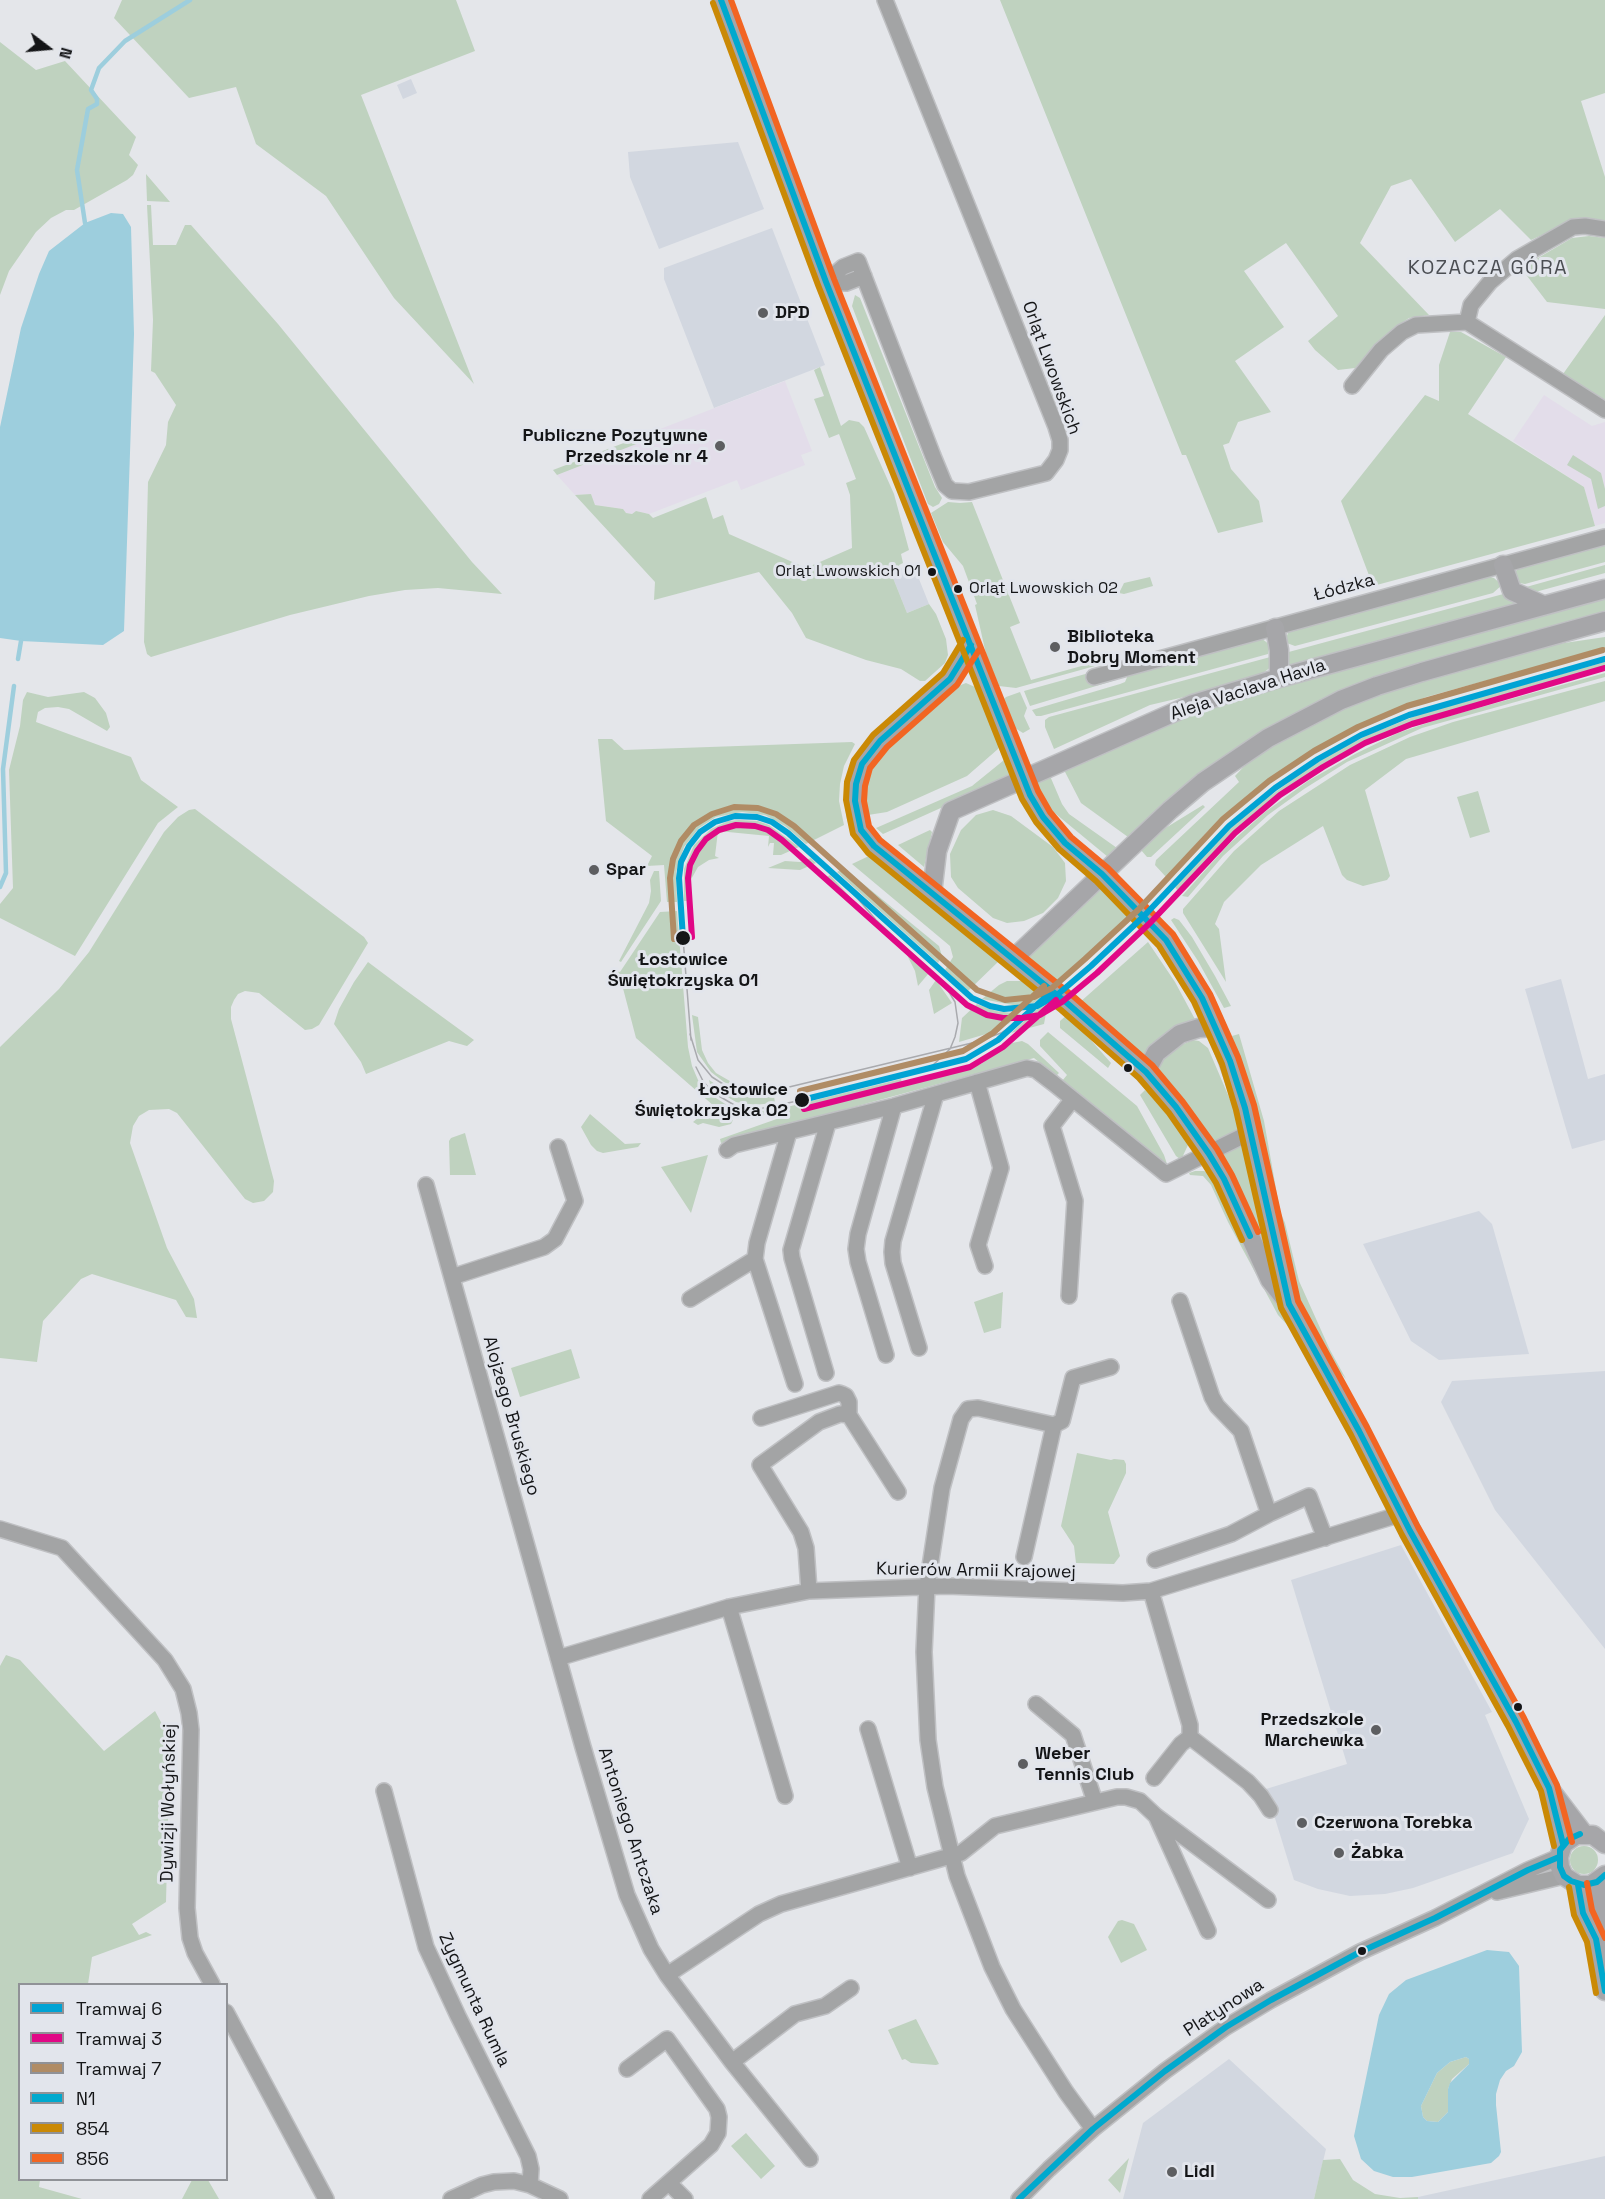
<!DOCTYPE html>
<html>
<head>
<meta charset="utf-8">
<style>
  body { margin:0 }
  #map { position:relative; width:1605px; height:2199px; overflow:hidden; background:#e4e6ea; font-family:"Space Grotesk",sans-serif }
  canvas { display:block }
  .legend { position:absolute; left:18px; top:1983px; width:210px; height:198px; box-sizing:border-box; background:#e2e5ec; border:2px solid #909297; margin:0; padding:8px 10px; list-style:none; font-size:18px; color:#141517 }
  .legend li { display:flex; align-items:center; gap:12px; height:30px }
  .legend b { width:30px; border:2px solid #909297 }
  .north { position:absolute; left:18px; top:18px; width:60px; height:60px; -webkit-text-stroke:4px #e2e5ec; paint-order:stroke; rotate:106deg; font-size:16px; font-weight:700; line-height:24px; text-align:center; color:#141517 }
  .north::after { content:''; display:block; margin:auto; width:21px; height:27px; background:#141517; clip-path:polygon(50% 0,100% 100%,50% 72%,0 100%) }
</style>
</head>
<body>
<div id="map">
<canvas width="1605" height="2199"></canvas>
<ul class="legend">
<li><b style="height:8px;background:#00a3d4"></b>Tramwaj 6</li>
<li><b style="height:8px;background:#e10886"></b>Tramwaj 3</li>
<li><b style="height:8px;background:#b08c65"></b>Tramwaj 7</li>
<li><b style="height:8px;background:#00a9ce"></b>N1</li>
<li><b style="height:8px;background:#ca8905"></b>854</li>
<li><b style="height:8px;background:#f26522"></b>856</li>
</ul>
<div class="north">N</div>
</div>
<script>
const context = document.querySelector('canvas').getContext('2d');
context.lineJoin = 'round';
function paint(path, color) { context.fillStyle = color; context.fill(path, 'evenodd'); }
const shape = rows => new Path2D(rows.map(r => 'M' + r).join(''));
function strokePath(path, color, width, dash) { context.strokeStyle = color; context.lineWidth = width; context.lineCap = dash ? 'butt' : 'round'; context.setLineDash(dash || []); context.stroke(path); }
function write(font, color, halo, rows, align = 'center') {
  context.font = font + ' "Space Grotesk",sans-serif'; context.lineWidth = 6; context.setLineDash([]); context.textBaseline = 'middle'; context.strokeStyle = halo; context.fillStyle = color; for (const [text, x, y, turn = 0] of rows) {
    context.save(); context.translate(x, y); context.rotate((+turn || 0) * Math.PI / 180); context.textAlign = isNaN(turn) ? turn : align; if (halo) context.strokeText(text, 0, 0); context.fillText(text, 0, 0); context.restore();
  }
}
paint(shape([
  [411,79,417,93,403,99,397,85],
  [738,142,764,209,659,249,630,177,628,152],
  [772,228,825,365,714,408,664,279,664,268],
  [913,564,929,604,907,613,891,573],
  [1561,979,1588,1079,1605,1074,1605,1140,1572,1149,1525,989],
  [1479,1211,1492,1224,1529,1354,1439,1360,1411,1341,1363,1244],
  [1605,1371,1605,1649,1495,1510,1441,1402,1452,1381],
  [1401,1545,1492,1712,1485,1715,1529,1819,1513,1853,1413,1888,1385,1894,1350,1896,1318,1889,1294,1880,1266,1789,1347,1764,1291,1580],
  [1229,2059,1326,2149,1314,2199,1123,2199,1143,2123],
  [1605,2156,1605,2199,1418,2199,1418,2197]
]), '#d2d7e0');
paint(shape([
  [785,381,812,451,801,455,805,465,741,490,737,480,649,514,636,511,632,514,626,513,623,509,595,505,591,494,575,495,557,475,644,441,642,436],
  [1544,395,1592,426,1605,422,1605,523,1595,526,1584,487,1513,441]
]), '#e3ddea');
paint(shape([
  [122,0,456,0,475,51,361,95,474,384,394,298,326,196,256,144,236,87,189,98,114,18],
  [1000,0,1605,0,1605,93,1581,101,1605,177,1605,221,1580,218,1531,240,1500,209,1455,242,1411,179,1391,186,1360,243,1429,315,1409,318,1400,324,1372,349,1355,368,1338,370,1315,350,1308,341,1338,316,1286,243,1244,271,1284,327,1235,361,1271,412,1238,422,1229,443,1223,445,1231,469,1259,501,1263,522,1218,533,1186,455,1182,455],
  [0,42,36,70,65,61,136,137,129,155,138,165,133,175,127,180,74,210,66,210,51,218,36,232,9,271,0,295],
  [146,174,170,202,147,201],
  [147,205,151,205,153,245,176,245,185,225,191,225,278,324,472,562,502,594,438,588,405,590,369,596,290,615,151,657,147,654,144,642,148,482,166,445,168,422,176,405,155,373,151,371,153,320],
  [1589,236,1605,238,1605,309,1547,302,1521,268,1572,238],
  [855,295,860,298,935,487,942,498,939,504,933,507,928,504,852,306],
  [1605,315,1605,400,1563,374],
  [1450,332,1461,332,1506,357,1468,414,1584,487,1595,526,1373,586,1341,501,1425,395,1439,401,1439,365],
  [820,367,841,426,849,420,859,422,864,427,894,494,909,550,901,554,903,563,899,565,900,569,891,573,907,613,929,604,936,614,946,639,948,655,945,663,925,681,920,681,901,669,866,660,806,638,792,613,759,572,654,600,655,582,575,495,591,494,595,505,623,509,626,513,632,514,636,511,649,514,653,518,706,497,713,519,723,515,729,534,806,568,852,548,850,495,846,483,856,479,839,434,829,438,814,399,824,396,814,370],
  [642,436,644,441,557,475,553,470],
  [1573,455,1601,473,1605,489,1605,506,1598,509,1591,479,1567,465],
  [948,502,960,503,972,502,1020,623,1010,627,1031,680,1096,662,1095,666,1016,688,999,686,986,654,975,605,977,604,963,566,943,542,931,513],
  [1605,543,1605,562,1525,584,1514,582,1515,572,1519,568],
  [1605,565,1605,573,1539,591,1533,592,1519,589],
  [1487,576,1494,578,1502,585,1493,593,1295,646,1284,642,1289,631],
  [1150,577,1153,586,1124,594,1119,593,1124,583],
  [1507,593,1525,602,1286,668,1285,653],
  [1605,597,1605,613,1330,696,1310,706,1268,728,1212,765,1128,837,1081,803,1064,770,1184,716,1229,700],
  [1605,637,1605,648,1426,697,1355,726,1304,755,1252,792,1207,832,1166,877,1155,865,1156,860,1239,782,1235,776,1251,759,1286,736,1354,704,1398,687,1544,646],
  [1261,638,1270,645,1268,654,1041,716,1036,716,1032,710,1120,684,1125,682,1128,675],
  [1274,656,1272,666,1262,674,1197,694,1150,705,1054,749,1045,727,1045,720,1049,717],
  [1605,662,1605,667,1420,719,1385,732,1336,757,1288,787,1262,807,1214,852,1181,889,1178,891,1175,887,1217,841,1251,810,1304,771,1340,749,1370,734,1426,712],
  [1089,673,1122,677,1116,680,1030,706,1024,691],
  [1605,673,1605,677,1422,728,1347,762,1304,789,1268,815,1223,856,1188,897,1182,896,1228,845,1265,812,1308,781,1355,754,1398,733,1442,718],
  [1605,681,1605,701,1406,759,1365,790,1390,876,1387,880,1363,886,1347,880,1342,875,1323,826,1261,865,1224,902,1215,924,1219,929,1226,982,1183,913,1183,909,1234,851,1279,811,1350,765,1410,737,1453,722],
  [966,683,975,687,987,713,998,729,1000,745,998,749,967,776,887,812,868,815,865,804,866,784,869,771,877,759,898,735,939,700,953,688],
  [27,692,48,697,84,692,95,698,106,713,110,727,107,731,69,709,58,707,45,708,38,712,36,722,131,757,141,780,178,807,158,823,75,956,0,918,0,904,13,888,9,770,20,726,23,700],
  [1020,692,1027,708,1024,716,1030,729,1023,733,1015,728,1004,699,1006,697],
  [598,739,612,739,624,750,852,742,855,744,844,766,840,784,839,801,844,825,806,844,785,826,765,815,742,812,716,817,699,828,684,847,676,872,677,902,667,902,664,865,647,866,652,856,606,821],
  [1009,756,1014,775,883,834,876,828,972,786],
  [1050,776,1062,804,1069,814,1117,848,1108,857,1045,805,1033,784],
  [1478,791,1490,832,1470,838,1457,797],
  [1203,805,1205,807,1151,857,1147,857,1141,850,1159,832],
  [195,809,364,937,368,943,319,1025,312,1029,305,1030,259,993,245,991,238,994,234,1000,231,1007,231,1019,274,1181,273,1192,264,1201,253,1203,245,1199,177,1113,169,1109,149,1110,139,1116,133,1126,130,1143,167,1248,194,1299,197,1318,186,1317,176,1300,92,1274,81,1279,43,1321,37,1362,0,1358,0,1047,59,989,89,952,164,832,178,817,189,810],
  [993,810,1011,816,1053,847,1065,863,1066,881,1058,898,1043,913,1024,921,1007,923,993,918,958,888,951,877,950,854,961,830,976,815],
  [739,820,758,821,769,825,799,847,781,855,773,855,774,843,770,843,768,847,769,836,718,831,715,856,719,858,709,860,698,867,689,883,689,901,684,901,684,869,694,845,711,829,728,821],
  [930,830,932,832,924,867,898,845],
  [871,855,1000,960,968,991,945,970,953,957,950,946,852,864],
  [811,858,816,863,800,870,768,868,785,861,800,862],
  [844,868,939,946,942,956,938,963,837,872],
  [654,871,659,871,661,901,621,962,619,961,649,903,651,891,650,880],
  [830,875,876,925,929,973,918,986,915,971,906,953,825,880,825,878],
  [1101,887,1129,917,1056,984,1026,959],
  [677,911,688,1047,692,1066,698,1080,708,1093,730,1107,749,1112,777,1110,777,1111,752,1119,722,1113,636,1038,619,973,616,971,620,972,660,912],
  [1174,918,1179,920,1192,937,1215,976,1231,1006,1224,1008,1198,961,1171,920],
  [1148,942,1175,982,1197,1023,1144,1058,1079,1003],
  [368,962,404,989,474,1040,467,1046,449,1041,366,1074,361,1062,334,1024,339,1009,354,982],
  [936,980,952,1003,934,1014,929,990],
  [1007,981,1023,981,1044,995,1034,1003,1018,1006,982,999,999,985],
  [1052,1002,1055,1004,1046,1013,1044,1024,1011,1033,1037,1009],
  [977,1004,996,1011,1021,1014,1008,1024,993,1032,959,1042,962,1018],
  [1068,1014,1111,1063,1108,1068,1060,1028,1060,1021],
  [692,1015,698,1017,702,1050,708,1063,716,1073,735,1084,749,1086,766,1084,772,1089,759,1091,738,1089,724,1082,711,1072,697,1052],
  [1048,1032,1137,1106,1164,1155,1167,1164,1163,1164,1062,1081,1067,1075,1040,1046,1040,1040],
  [1239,1034,1264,1121,1280,1211,1285,1223,1299,1281,1330,1350,1346,1379,1336,1368,1303,1308,1291,1281,1255,1113,1232,1036],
  [1193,1040,1199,1041,1208,1048,1240,1123,1236,1132,1212,1145,1159,1071,1161,1061,1179,1046],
  [1022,1041,1028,1044,1059,1073,1056,1076,1034,1058,721,1143,720,1139,788,1115,787,1107,901,1079,903,1086,939,1077,981,1064,1012,1043],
  [709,1080,726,1091,744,1097,774,1096,775,1103,752,1105,736,1102,719,1092,710,1084],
  [1145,1090,1162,1102,1187,1136,1188,1145,1181,1160,1176,1156,1140,1095],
  [699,1107,705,1108,708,1113,733,1120,731,1124,719,1127,703,1123,698,1125,693,1122,699,1117,699,1110,696,1108],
  [590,1114,625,1144,641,1143,638,1147,603,1153,597,1151,591,1145,581,1127],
  [465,1133,476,1175,450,1175,449,1141,451,1138],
  [1245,1142,1266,1242,1277,1276,1219,1155],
  [708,1155,691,1213,661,1167],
  [1195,1171,1204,1171,1213,1175,1256,1265,1292,1330,1278,1315,1228,1222,1211,1185,1203,1176,1190,1175,1189,1173],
  [1003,1292,1001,1328,984,1333,974,1302],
  [571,1349,580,1378,520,1397,511,1368],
  [1077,1453,1111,1460,1114,1459,1124,1460,1126,1464,1126,1473,1108,1512,1120,1556,1114,1564,1076,1563,1074,1546,1061,1526],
  [6,1655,20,1660,104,1751,155,1711,170,1739,166,1902,132,1924,139,1935,146,1932,152,1935,92,1957,88,1984,20,1984,20,2180,40,2180,39,2187,82,2199,0,2199,0,1666],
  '1570 1860a14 14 0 1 1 28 0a14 14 0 1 1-28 0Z',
  [1122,1920,1134,1924,1147,1950,1121,1963,1108,1937,1118,1921],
  [916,2019,939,2064,936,2065,911,2063,905,2059,902,2060,888,2030],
  [1466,2057,1469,2059,1469,2064,1452,2079,1448,2089,1448,2112,1438,2122,1427,2121,1423,2117,1421,2106,1437,2073,1450,2062],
  [746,2133,775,2166,761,2179,731,2146],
  [1129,2158,1120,2193,1108,2180],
  [1340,2159,1353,2180,1375,2194,1400,2198,1418,2197,1418,2199,1314,2199,1323,2160],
  [192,2180,208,2180,219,2199,182,2199]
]), '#bfd2bf');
paint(shape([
  [111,213,123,214,131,227,134,334,124,631,103,645,21,641,0,638,0,427,21,328,39,274,49,251,85,223],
  [1487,1950,1509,1952,1519,1966,1522,2052,1514,2066,1506,2071,1500,2080,1496,2094,1496,2105,1501,2152,1499,2156,1491,2163,1412,2177,1393,2177,1374,2171,1361,2159,1354,2136,1379,2015,1389,1994,1406,1980],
  [1466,2057,1469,2059,1469,2064,1450,2083,1448,2089,1448,2112,1438,2122,1427,2121,1423,2117,1421,2106,1437,2073,1450,2062]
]), '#9dcedd');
strokePath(shape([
  [85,223,77,170,88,109,97,104,97,99,91,90,99,68,125,41,190,0],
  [18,659,21,641],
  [0,887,6,873,3,769,14,686]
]), '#9dcedd', 4.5);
const minor = shape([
  [1605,229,1585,226,1573,227,1517,259,1490,282,1471,305,1467,322,1605,410],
  [826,282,843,267,858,261,933,456,945,485,952,491,969,492,1046,473,1056,460,1060,450,1060,440,1056,427,885,0],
  [826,282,846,283,864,276],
  [1352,386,1381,350,1402,332,1416,325,1467,322],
  [1094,677,1605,537],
  [977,1082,1001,1168,978,1245,985,1266],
  [789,1132,757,1243,755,1259,795,1384],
  [727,1150,734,1145,894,1106,1027,1068,1036,1070,1053,1083,1166,1174,1251,1132],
  [426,1185,583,1747,627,1895,651,1949,667,1975,732,2062,810,2159],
  [452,1277,544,1247,555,1239,575,1201,558,1147],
  [1069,1296,1075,1201,1052,1126,1072,1100],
  [690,1299,755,1259],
  [1180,1301,1212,1397,1217,1406,1241,1431,1269,1514,1309,1496,1325,1538],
  [919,1348,893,1263,892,1252,893,1241,936,1094],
  [886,1355,858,1262,856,1249,858,1234,894,1106],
  [826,1373,792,1258,791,1250,828,1123],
  [761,1418,839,1393,842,1394,846,1396,849,1402,849,1415,898,1492],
  [0,1529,62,1548,165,1660,183,1689,189,1713,191,1730,187,1908,190,1938,195,1953,212,1984],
  [1024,1557,1054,1425],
  [1155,1560,1231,1534,1269,1514],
  [809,1591,806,1548,801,1532,760,1465,819,1422,840,1414,849,1415],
  [1151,1591,1190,1725,1190,1737,1248,1782,1261,1796,1270,1810],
  [729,1607,785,1796],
  [558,1658,729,1607,809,1591,947,1586,1123,1593,1151,1591,1401,1514],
  [1036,1704,1073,1735,1095,1802],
  [868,1729,910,1868],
  [1154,1778,1181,1744,1190,1737],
  [384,1791,426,1947,458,2016,528,2156,531,2169,530,2185],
  [1157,1818,1208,1931],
  [1497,1892,1564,1876],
  [667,1975,759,1914,781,1904,961,1853,995,1826,1117,1797,1126,1797,1140,1801,1156,1816,1268,1900],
  [226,2012,326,2199],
  [732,2062,795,2014,825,2006,851,1988],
  [627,2069,667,2039,717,2109,719,2117,718,2133,711,2145,650,2199],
  [1093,2129,1066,2092,1013,2009,992,1967,957,1876,935,1787,928,1740,924,1652,927,1586,942,1488,961,1419,968,1409,978,1408,1054,1425,1062,1421,1073,1378,1111,1367],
  [669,2183,685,2199],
  [451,2199,482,2185,494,2182,514,2181,530,2185,560,2199],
  [1019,2199,1049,2169,1093,2129,1165,2071,1226,2027,1271,2000,1360,1952,1435,1918,1528,1870,1559,1857]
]);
const major = shape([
  [721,0,826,282,1030,795,1043,817,1065,843,1102,874,1166,940,1202,998,1216,1027,1245,1108,1288,1299],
  [1503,565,1512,591,1543,605],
  [1275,628,1279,650,1279,678],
  [971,645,950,679,880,741,862,764,856,784,855,801,857,816,861,830,874,846,1125,1052,1176,1107,1224,1179,1270,1280,1289,1304,1359,1431,1410,1531,1516,1722,1549,1788,1584,1834],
  [932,893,937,851,951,811,1193,704,1279,678,1605,589],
  [1013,959,1170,810,1203,782,1268,738,1341,700,1377,686,1422,672,1605,621],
  [1146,1072,1156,1053,1180,1034,1199,1028,1216,1027],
  [1550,1792,1563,1844],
  [1605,1844,1593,1835,1576,1835,1563,1844,1559,1857,1560,1867,1564,1876,1578,1885,1591,1885,1605,1875],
  [1597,1882,1599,1912,1596,1939,1605,1991],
  [1578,1885,1583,1913,1596,1939]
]);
strokePath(minor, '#bfc0c3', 18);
strokePath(major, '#bfc0c3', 21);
strokePath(minor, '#a3a4a5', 15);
strokePath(major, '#a6a6a9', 18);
strokePath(shape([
  [847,886,876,920,943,982,955,1002,958,1023,955,1037,950,1049,933,1065,914,1073],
  [683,938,691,1040],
  [690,1034,698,1060,712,1077,734,1091,760,1094,976,1042,1001,1033,1020,1020],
  [696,1067,703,1081,712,1092,736,1106,759,1109,802,1100]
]), '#a9aaae', 1.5);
strokePath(shape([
  [721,0,826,282,1030,795,1043,817,1065,843,1102,874,1166,940,1202,998,1230,1061,1245,1108,1289,1304,1359,1431,1410,1531,1516,1722,1549,1788,1563,1844],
  [971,645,950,679,880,741,862,764,856,784,855,801,861,830,874,846,1067,1003,1146,1072,1176,1107,1209,1154,1224,1179,1250,1236],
  [1580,1834,1569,1839,1560,1850,1560,1867,1564,1876,1571,1881,1584,1885,1597,1882,1605,1875],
  [1578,1885,1583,1913,1596,1939,1605,1991],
  [1019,2199,1093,2129,1165,2071,1226,2027,1271,2000,1360,1952,1435,1918,1528,1870,1559,1857]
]), '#00a9ce', 6);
strokePath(shape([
  [713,3,818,285,1022,799,1036,822,1059,849,1096,881,1159,946,1194,1002,1222,1064,1236,1110,1281,1308,1351,1435,1402,1535,1508,1726,1541,1791,1554,1846],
  [963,640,943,673,873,735,854,760,847,782,846,800,853,834,868,853,1061,1010,1139,1078,1169,1113,1201,1159,1216,1183,1242,1240],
  [1569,1887,1574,1915,1587,1942,1596,1993]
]), '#ca8905', 6);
strokePath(shape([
  [731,0,834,279,1038,791,1050,812,1071,837,1108,868,1173,934,1210,994,1238,1057,1254,1105,1298,1301,1367,1427,1418,1527,1524,1718,1557,1785,1572,1842],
  [979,650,957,685,887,747,870,768,865,786,864,801,869,826,880,840,1073,996,1152,1065,1183,1102,1217,1149,1232,1175,1258,1232],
  [1587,1883,1592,1910,1605,1938]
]), '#f26522', 6);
strokePath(shape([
  [683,938,679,878,681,862,689,846,700,832,715,822,735,816,757,817,772,822,788,833,972,998,990,1006,1004,1009,1037,1006,1057,995,1091,966,1144,916,1229,826,1275,788,1318,759,1361,735,1409,715,1605,659],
  [802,1100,966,1059,998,1040,1050,993]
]), '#00a3d4', 6);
strokePath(shape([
  [692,937,688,878,690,865,697,851,706,839,719,830,736,825,755,826,768,830,782,840,967,1005,987,1015,1003,1018,1022,1018,1040,1015,1062,1002,1097,973,1151,922,1235,833,1280,795,1323,767,1365,743,1412,724,1605,668],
  [804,1109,970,1067,1003,1047,1056,1000]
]), '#e10886', 6);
strokePath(shape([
  [674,939,670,878,673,859,681,841,694,825,712,814,734,807,758,808,776,814,794,826,977,990,1005,1000,1034,997,1052,988,1085,959,1138,910,1223,819,1269,781,1314,751,1358,727,1407,706,1603,650],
  [800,1091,963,1051,993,1033,1044,986]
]), '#b08c65', 6);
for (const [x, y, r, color] of [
  [763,313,6,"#5d5e61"],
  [720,446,6,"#5d5e61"],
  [932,572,5,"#141517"],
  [958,589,5,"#141517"],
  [1055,647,6,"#5d5e61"],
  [594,870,6,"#5d5e61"],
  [683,938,8,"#141517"],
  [1128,1068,5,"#141517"],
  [802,1100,8,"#141517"],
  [1518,1707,5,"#141517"],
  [1376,1730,6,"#5d5e61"],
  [1023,1764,6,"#5d5e61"],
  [1302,1823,6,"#5d5e61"],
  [1339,1853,6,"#5d5e61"],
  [1362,1951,5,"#141517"],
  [1172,2172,6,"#5d5e61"]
]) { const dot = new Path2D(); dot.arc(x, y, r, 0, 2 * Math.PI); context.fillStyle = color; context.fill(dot); strokePath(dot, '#e2e5ec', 2); }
write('16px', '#141517', '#e2e5ec', [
  ["Orląt Lwowskich 01",921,572],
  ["Orląt Lwowskich 02",969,589,"left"]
], 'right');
write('bold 18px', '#141517', '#e2e5ec', [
  ["DPD",775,313],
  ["Publiczne Pozytywne",708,436,"right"],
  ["Przedszkole nr 4",708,457,"right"],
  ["Biblioteka",1067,637],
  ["Dobry Moment",1067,658],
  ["Spar",606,870],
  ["Przedszkole",1364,1720,"right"],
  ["Marchewka",1364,1741,"right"],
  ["Weber",1035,1754],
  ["Tennis Club",1035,1775],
  ["Czerwona Torebka",1314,1823],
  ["Żabka",1351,1853],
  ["Lidl",1184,2172]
], 'left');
write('18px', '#141517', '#e2e5ec', [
  ["Orląt Lwowskich",1051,368,70],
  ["Łódzka",1344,588,-15],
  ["Aleja Vaclava Havla",1248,690,-18],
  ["Alojzego Bruskiego",511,1416,74],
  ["Kurierów Armii Krajowej",976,1571,1],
  ["Dywizji Wołyńskiej",169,1803,-89],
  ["Antoniego Antczaka",630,1831,72],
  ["Zygmunta Rumla",474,2000,65],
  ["Platynowa",1224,2008,-33]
]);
write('bold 18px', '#141517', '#e2e5ec', [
  ["Łostowice",683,960],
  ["Świętokrzyska 01",683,981],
  ["Łostowice",788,1090,"right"],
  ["Świętokrzyska 02",788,1111,"right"]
]);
context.letterSpacing = '1.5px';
write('20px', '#4b4e53', '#e2e5ec', [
  ["KOZACZA GÓRA",1488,269]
]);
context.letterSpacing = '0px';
</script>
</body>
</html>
